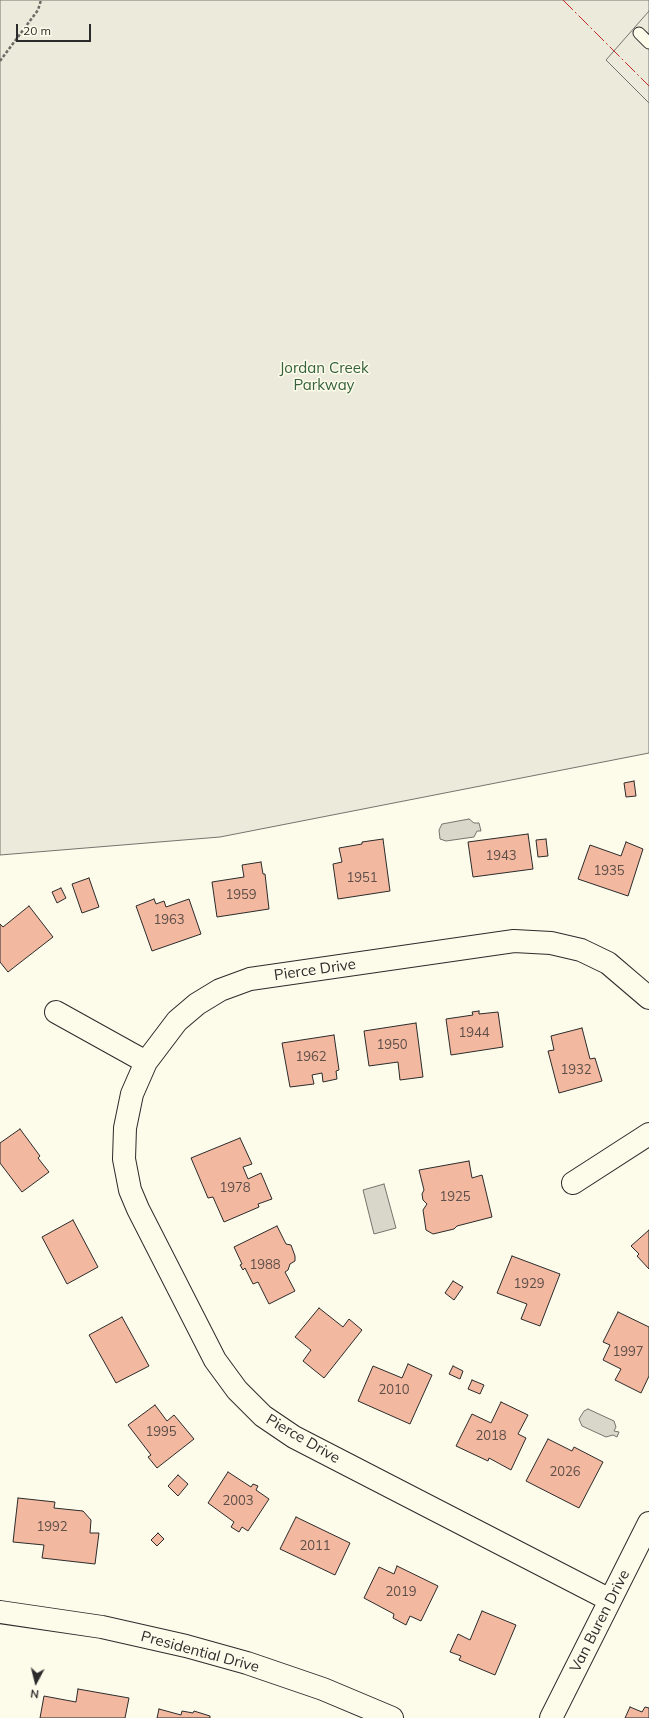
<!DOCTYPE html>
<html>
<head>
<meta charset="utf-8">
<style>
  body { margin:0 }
  #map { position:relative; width:649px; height:1718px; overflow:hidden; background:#fdfbea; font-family:Mulish,sans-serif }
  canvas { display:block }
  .north { position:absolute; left:16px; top:1662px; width:40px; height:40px; -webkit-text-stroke:3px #fdfbea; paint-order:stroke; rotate:187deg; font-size:11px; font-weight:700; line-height:16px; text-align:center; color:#2b2b2b }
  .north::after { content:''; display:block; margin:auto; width:14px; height:18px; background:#2b2b2b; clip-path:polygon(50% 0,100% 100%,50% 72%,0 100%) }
  .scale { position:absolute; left:16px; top:24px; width:75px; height:18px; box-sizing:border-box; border:2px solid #2b2b2b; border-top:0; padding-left:5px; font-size:12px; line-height:14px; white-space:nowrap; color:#2b2b2b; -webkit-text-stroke:3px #fdfbea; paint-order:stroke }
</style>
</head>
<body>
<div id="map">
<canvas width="649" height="1718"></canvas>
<div class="north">N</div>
<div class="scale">20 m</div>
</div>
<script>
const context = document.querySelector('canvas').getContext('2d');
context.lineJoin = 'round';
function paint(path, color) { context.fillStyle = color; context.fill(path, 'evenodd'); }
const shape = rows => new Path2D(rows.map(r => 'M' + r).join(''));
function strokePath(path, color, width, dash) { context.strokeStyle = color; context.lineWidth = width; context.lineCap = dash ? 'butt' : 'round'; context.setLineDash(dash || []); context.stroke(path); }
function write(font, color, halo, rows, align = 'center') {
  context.font = font + ' Mulish,sans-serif'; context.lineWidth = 3; context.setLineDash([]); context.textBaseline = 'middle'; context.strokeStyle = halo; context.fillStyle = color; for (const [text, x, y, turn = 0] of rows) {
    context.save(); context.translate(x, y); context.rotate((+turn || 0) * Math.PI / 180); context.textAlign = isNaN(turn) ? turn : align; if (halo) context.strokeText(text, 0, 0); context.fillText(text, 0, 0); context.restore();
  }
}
const green = shape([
  [0,0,649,0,649,753,220,837,0,855,0,0]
]);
paint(green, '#ecebdb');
strokePath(green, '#74746e', 1);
const parking = shape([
  [649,11,649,103,606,60,649,11]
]);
paint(parking, '#eceadb');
strokePath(parking, '#74746e', 1);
const water = shape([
  [469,819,474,823,479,823,481,831,477,831,474,837,446,841,440,839,439,830,442,824,469,819],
  [384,1184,396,1228,374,1234,363,1190,384,1184],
  [588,1409,614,1421,616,1427,614,1431,619,1432,617,1437,613,1435,606,1437,582,1426,579,1419,584,1411,588,1409]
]);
paint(water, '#d8d7c9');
strokePath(water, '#74746e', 1);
const building = shape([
  [634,781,636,796,626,797,624,783,634,781],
  [528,834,533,869,473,877,468,842,528,834],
  [383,839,390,891,338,899,333,864,342,862,339,848,362,844,362,842,383,839],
  [546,839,548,856,538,857,536,840,546,839],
  [626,842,643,849,628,896,578,879,590,845,621,856,626,842],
  [261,862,263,874,265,874,269,909,217,917,212,882,244,877,242,865,261,862],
  [89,878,99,907,82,913,72,884,89,878],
  [61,888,66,898,57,903,52,892,61,888],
  [154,899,156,904,164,901,166,907,189,899,201,934,152,951,136,906,154,899],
  [29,906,53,937,8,972,0,962,0,924,3,927,29,906],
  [479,1011,479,1014,498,1012,503,1047,451,1055,446,1019,473,1015,472,1012,479,1011],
  [416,1023,423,1077,400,1080,398,1062,369,1066,364,1031,416,1023],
  [582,1028,590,1059,595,1058,602,1081,559,1093,548,1051,554,1050,551,1036,582,1028],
  [334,1035,339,1070,336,1071,337,1079,323,1082,322,1073,312,1075,314,1084,290,1087,282,1043,334,1035],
  [20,1129,40,1156,38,1158,49,1172,22,1192,0,1163,0,1143,20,1129],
  [240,1138,252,1164,243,1167,248,1179,261,1173,272,1199,258,1204,259,1207,224,1222,213,1197,208,1198,191,1158,240,1138],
  [469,1161,472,1178,482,1175,492,1217,457,1226,454,1229,433,1234,426,1230,423,1210,427,1204,423,1200,422,1194,424,1190,419,1170,469,1161],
  [73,1220,98,1267,67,1284,42,1237,73,1220],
  [277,1226,286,1244,291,1245,295,1256,295,1261,290,1264,288,1270,285,1272,295,1291,269,1304,258,1282,253,1284,245,1268,243,1270,240,1265,242,1264,234,1247,277,1226],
  [649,1230,649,1269,637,1256,639,1254,631,1246,649,1230],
  [512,1256,560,1274,540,1326,521,1319,527,1304,497,1293,512,1256],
  [453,1281,463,1287,454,1300,445,1293,453,1281],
  [319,1308,343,1327,349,1319,362,1330,324,1378,303,1361,311,1350,295,1337,319,1308],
  [618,1312,649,1327,649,1376,641,1393,615,1380,621,1369,603,1360,610,1345,603,1342,618,1312],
  [122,1317,149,1366,116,1383,89,1335,122,1317],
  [408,1364,432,1375,410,1424,358,1401,373,1366,402,1378,408,1364],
  [453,1366,463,1371,460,1379,449,1374,453,1366],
  [472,1380,484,1385,480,1394,468,1389,472,1380],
  [501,1402,528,1415,518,1434,526,1438,511,1470,489,1458,488,1461,456,1446,472,1414,491,1423,501,1402],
  [155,1405,167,1421,174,1415,194,1439,157,1468,148,1457,151,1455,128,1425,155,1405],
  [548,1439,572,1451,574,1447,603,1462,579,1508,526,1481,548,1439],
  [228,1472,251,1487,253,1484,258,1486,256,1490,269,1499,248,1531,242,1527,239,1532,231,1527,234,1522,208,1503,228,1472],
  [178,1475,188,1484,178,1496,168,1486,178,1475],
  [18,1498,55,1502,54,1508,83,1511,91,1520,90,1533,99,1533,95,1564,42,1558,44,1545,13,1542,18,1498],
  [296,1517,350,1543,335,1575,280,1549,296,1517],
  [158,1533,164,1539,157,1546,151,1540,158,1533],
  [397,1566,438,1586,421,1621,410,1616,406,1625,393,1618,394,1614,364,1598,379,1567,394,1574,397,1566],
  [482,1611,516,1625,495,1675,459,1660,461,1656,450,1652,458,1634,470,1640,482,1611],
  [78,1689,129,1698,125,1718,40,1718,44,1696,76,1702,78,1689],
  [630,1707,642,1712,645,1707,649,1708,649,1718,625,1718,630,1707],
  [159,1709,181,1715,182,1711,193,1713,194,1711,210,1716,210,1718,157,1718,159,1709]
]);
paint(building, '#f2b8a0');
strokePath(building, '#2b2b2b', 1);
const lane = shape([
  [639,33,649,43]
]);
const street = shape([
  [56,1012,146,1062],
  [573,1183,649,1134],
  [610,1600,294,1437,263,1416,237,1390,215,1360,138,1209,130,1190,124,1159,125,1128,132,1094,146,1062,177,1021,197,1004,220,990,250,979,514,941,551,943,581,950,608,963,649,998],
  [551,1718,649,1523]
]);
const secondary = shape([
  [0,1612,102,1627,186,1646,247,1663,323,1689,392,1718]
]);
strokePath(lane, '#2b2b2b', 13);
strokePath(street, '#2b2b2b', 24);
strokePath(secondary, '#2b2b2b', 24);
strokePath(shape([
  [0,61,38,10,41,0]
]), '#6a6964', 2.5, [3, 2]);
strokePath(lane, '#fdfbea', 11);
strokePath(street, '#fdfbea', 22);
strokePath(secondary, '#fdfbea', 22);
strokePath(shape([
  [563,0,649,86]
]), '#c62828', 1, [14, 3, 2, 3]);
write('13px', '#5d4e48', null, [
  ["1943",501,856],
  ["1935",609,871],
  ["1951",362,878],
  ["1959",241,895],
  ["1963",169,920],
  ["1944",474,1033],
  ["1950",392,1045],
  ["1962",311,1057],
  ["1932",576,1070],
  ["1978",235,1188],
  ["1925",455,1197],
  ["1988",265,1265],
  ["1929",529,1284],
  ["1997",628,1352],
  ["2010",394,1390],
  ["1995",161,1432],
  ["2018",491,1436],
  ["2026",565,1472],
  ["2003",238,1501],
  ["1992",52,1527],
  ["2011",315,1546],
  ["2019",401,1592]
]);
write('15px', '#34623c', '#fdfbea', [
  ["Jordan Creek",324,368],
  ["Parkway",324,385]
]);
write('15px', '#2b2b2b', '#fdfbea', [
  ["Pierce Drive",315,970,-8],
  ["Pierce Drive",303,1439,30],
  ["Van Buren Drive",600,1621,-63],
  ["Presidential Drive",200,1652,15]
]);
</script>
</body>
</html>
